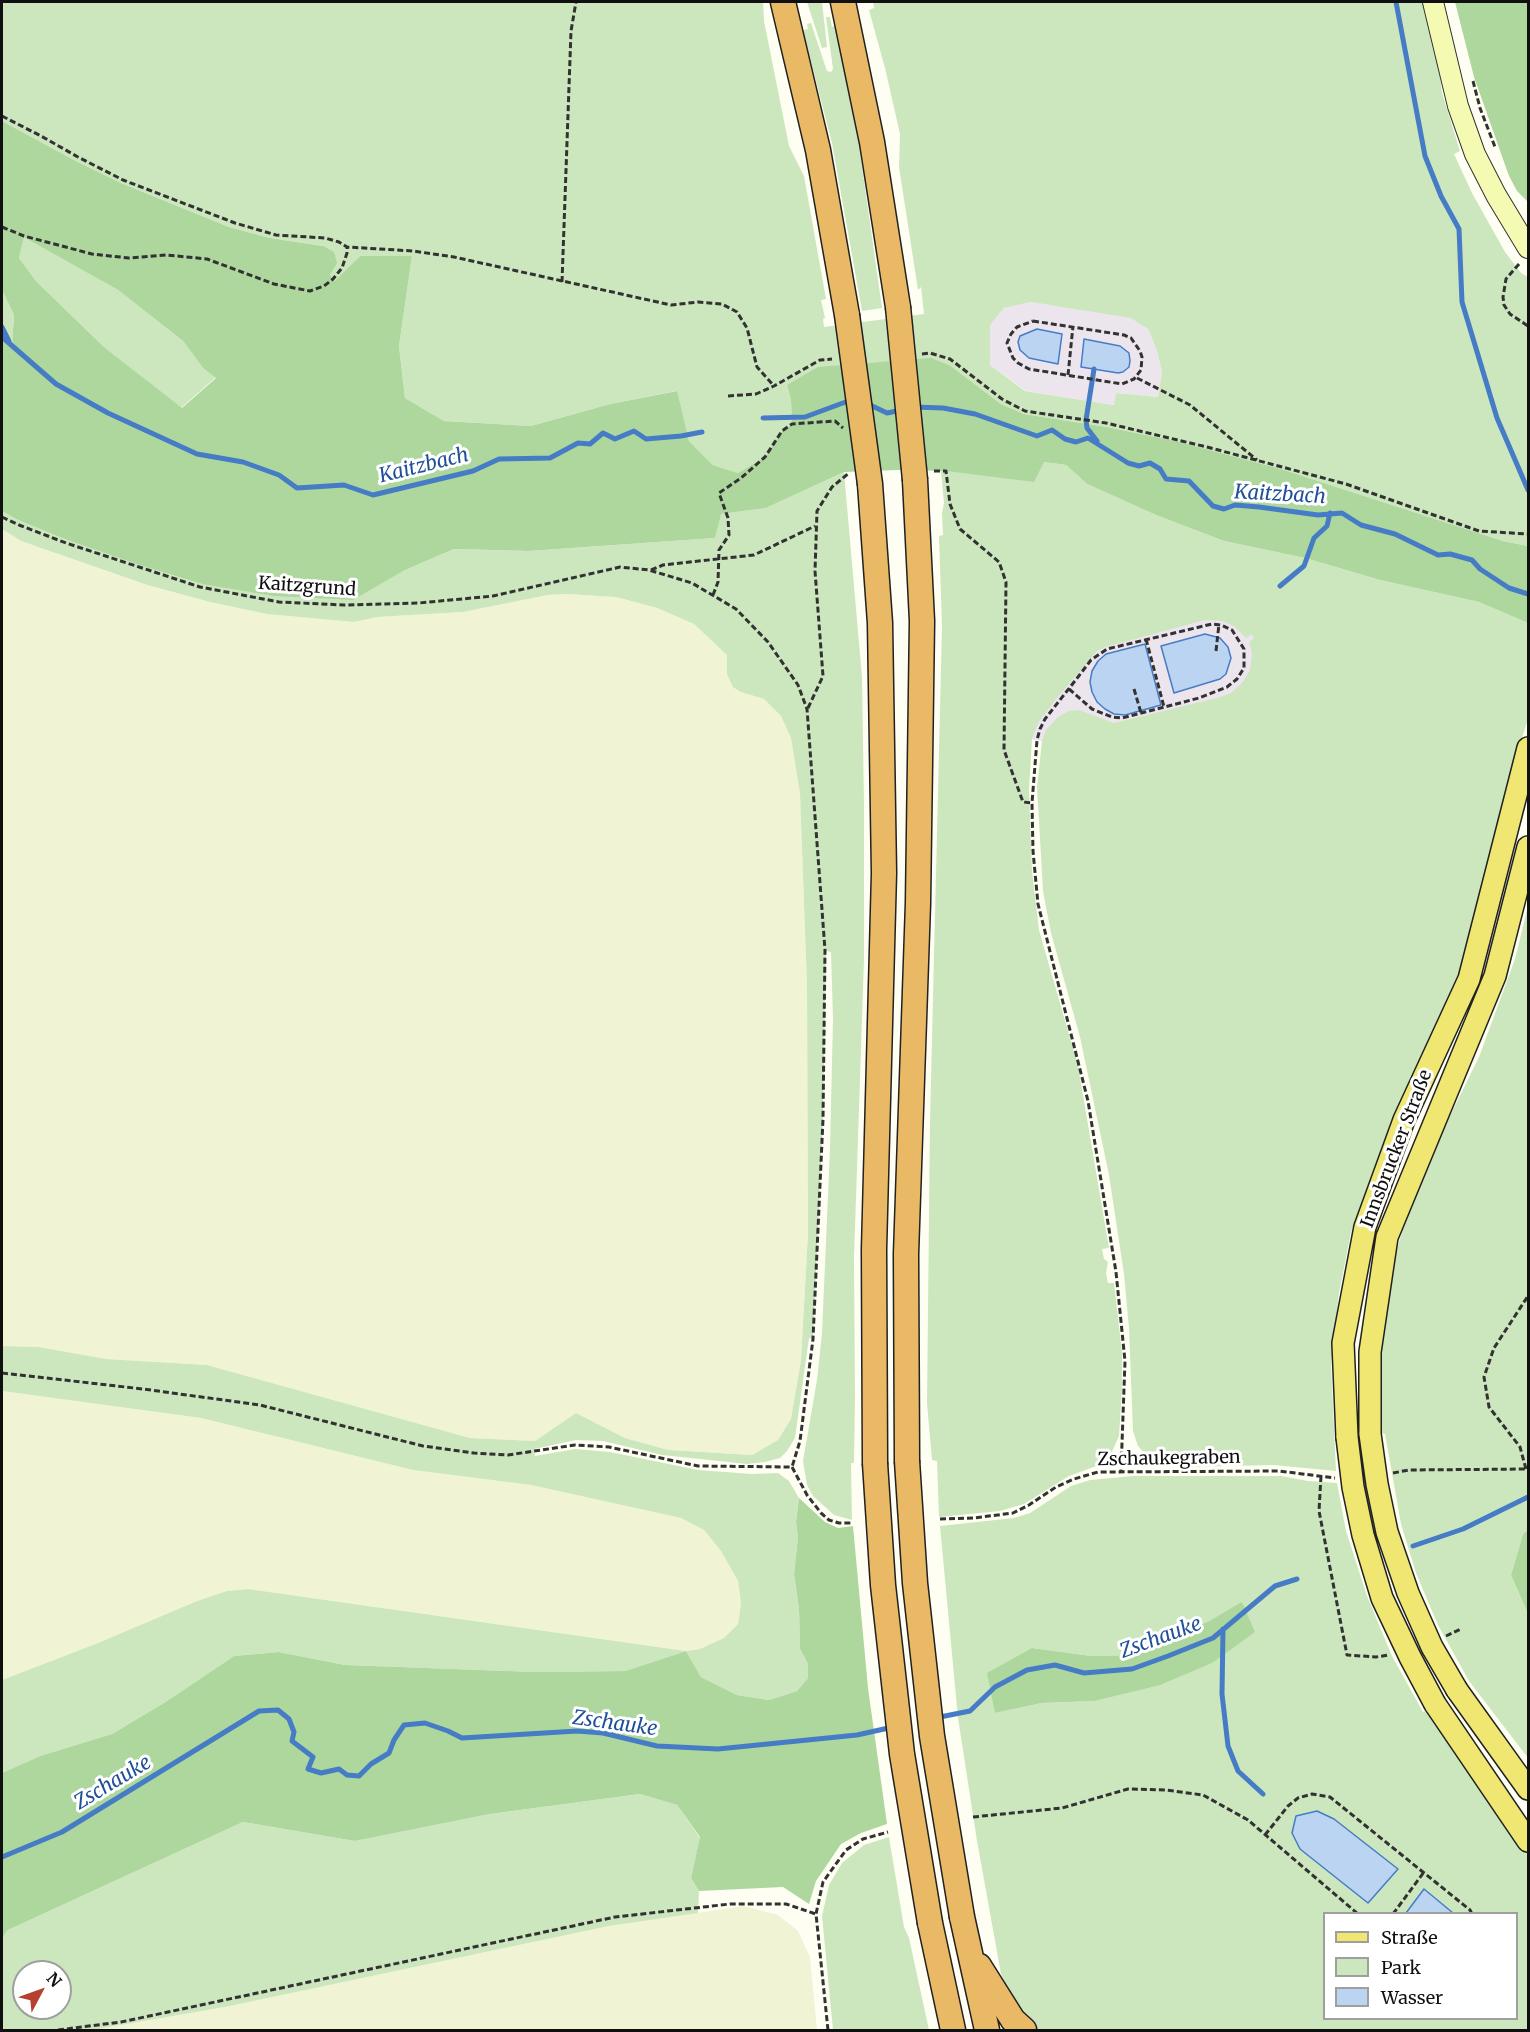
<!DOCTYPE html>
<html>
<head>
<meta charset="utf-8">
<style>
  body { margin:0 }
  #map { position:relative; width:1530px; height:2032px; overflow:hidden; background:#fefef3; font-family:Merriweather,serif }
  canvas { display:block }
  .frame { position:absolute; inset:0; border:3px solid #101010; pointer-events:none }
  .legend { position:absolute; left:1323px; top:1912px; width:195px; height:108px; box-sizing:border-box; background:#fff; border:2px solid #9f9f9f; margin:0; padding:8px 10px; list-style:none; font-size:18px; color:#101010 }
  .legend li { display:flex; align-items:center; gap:12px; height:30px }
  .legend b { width:30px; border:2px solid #9f9f9f }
  .north { position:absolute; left:12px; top:1960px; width:60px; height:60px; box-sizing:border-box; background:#fff; border:2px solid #9f9f9f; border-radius:50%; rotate:49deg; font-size:16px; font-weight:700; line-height:24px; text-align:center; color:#101010 }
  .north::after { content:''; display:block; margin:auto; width:21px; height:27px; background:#b74130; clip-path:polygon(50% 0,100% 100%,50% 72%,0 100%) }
</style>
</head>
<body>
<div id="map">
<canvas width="1530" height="2032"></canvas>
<div class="frame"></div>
<ul class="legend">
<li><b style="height:8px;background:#efe772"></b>Straße</li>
<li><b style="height:16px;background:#cce7be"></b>Park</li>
<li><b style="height:16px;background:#bbd4f2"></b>Wasser</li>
</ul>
<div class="north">N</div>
</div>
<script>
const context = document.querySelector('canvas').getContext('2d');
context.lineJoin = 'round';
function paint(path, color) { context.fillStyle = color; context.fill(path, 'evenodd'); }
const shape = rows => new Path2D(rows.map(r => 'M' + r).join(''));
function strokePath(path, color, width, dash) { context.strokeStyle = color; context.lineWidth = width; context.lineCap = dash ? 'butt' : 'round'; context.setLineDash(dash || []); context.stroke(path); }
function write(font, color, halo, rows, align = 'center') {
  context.font = font + ' Merriweather,serif'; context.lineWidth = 6; context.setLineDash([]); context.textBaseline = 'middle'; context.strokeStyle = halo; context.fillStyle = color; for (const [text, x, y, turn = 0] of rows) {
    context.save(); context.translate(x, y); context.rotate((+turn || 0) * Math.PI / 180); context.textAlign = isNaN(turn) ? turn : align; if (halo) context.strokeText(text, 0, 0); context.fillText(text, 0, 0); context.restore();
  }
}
paint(shape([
  [1031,302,1131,317,1148,329,1157,351,1162,372,1158,397,1116,393,1115,405,1026,391,990,365,990,325,1004,308],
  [1209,611,1261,621,1261,649,1241,703,1058,744,1013,736,1065,657]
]), '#ede5ed');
paint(shape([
  [2,529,21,541,146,585,210,602,267,614,354,622,377,617,463,612,548,595,567,594,616,597,657,608,694,624,727,655,727,674,741,692,764,699,781,716,791,738,800,794,807,986,808,1233,801,1360,791,1419,778,1440,752,1455,668,1450,625,1438,576,1413,535,1441,470,1438,207,1365,106,1359,39,1347,2,1346],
  [2,1391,201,1418,413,1470,531,1485,681,1518,704,1530,721,1551,738,1581,741,1603,738,1624,724,1638,700,1649,686,1651,248,1589,227,1591,197,1601,98,1643,2,1680],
  [744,1906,778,1915,798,1931,810,1957,817,2030,92,2030,225,2007,609,1926]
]), '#f0f3d4');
paint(shape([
  [2,2,763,2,764,21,789,146,804,176,826,299,821,300,825,318,823,319,824,327,924,314,921,287,918,290,899,167,900,134,885,68,869,10,874,8,873,2,1425,2,1437,50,1442,93,1460,151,1454,154,1472,193,1505,252,1521,273,1528,277,1528,546,1503,541,1281,469,1180,442,1107,427,1024,414,1001,404,951,366,787,385,791,400,792,424,782,431,765,457,738,473,713,465,689,441,676,391,610,404,531,426,444,421,405,398,399,346,412,256,360,256,335,282,330,275,323,246,270,238,229,227,121,183,76,161,2,121],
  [1031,302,1131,318,1148,329,1157,351,1162,372,1158,397,1116,393,1114,405,1025,391,990,365,990,325,1004,308],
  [807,2,822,2,827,47,822,48],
  [826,17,830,17,832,27,837,25,856,124,882,308,862,311,832,143,803,30,808,29,807,24,811,23,827,71,831,72,833,69],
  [24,236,118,290,183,341,203,368,216,377,181,408,104,347,36,281,19,258],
  [2,290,14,315,12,347,2,337],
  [1044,462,1066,465,1087,484,1156,515,1224,541,1305,558,1380,580,1479,602,1528,623,1528,719,1508,781,1459,977,1438,1026,1386,1138,1351,1232,1339,1293,1331,1364,1336,1471,1273,1465,1185,1467,1152,1461,1138,1446,1133,1431,1129,1328,1124,1274,1109,1175,1080,1037,1051,933,1043,891,1037,787,1042,741,1046,730,1058,717,1069,711,1079,710,1114,723,1217,698,1231,693,1243,682,1250,670,1252,653,1249,642,1254,638,1252,634,1246,638,1234,626,1222,621,1205,620,1105,647,1097,651,1056,699,1038,723,1032,739,1029,790,1032,871,1039,930,1078,1066,1109,1248,1102,1249,1104,1259,1108,1262,1106,1273,1108,1283,1114,1283,1122,1352,1122,1389,1119,1436,1111,1454,1102,1464,1069,1476,1024,1504,1000,1511,939,1517,937,1461,932,1460,927,1403,930,1121,942,627,939,536,943,535,942,513,944,503,941,471],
  [844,472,862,677,864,806,864,959,854,1258,855,1396,854,1463,851,1463,852,1520,834,1515,813,1496,807,1485,803,1461,817,1380,822,1333,830,1149,833,1019,831,952,826,951,823,1119,813,1339,809,1338,795,1438,787,1451,780,1458,765,1462,747,1464,662,1455,603,1441,576,1440,534,1449,535,1456,575,1449,610,1452,698,1470,752,1474,778,1473,789,1481,799,1498,796,1522,798,1537,794,1574,799,1609,800,1649,808,1664,808,1678,797,1691,769,1700,737,1695,701,1677,686,1651,625,1671,535,1672,345,1665,279,1652,234,1656,167,1701,112,1734,40,1756,2,1773,2,1680,98,1643,197,1601,227,1591,248,1589,686,1651,700,1649,724,1638,738,1624,741,1603,738,1581,721,1551,704,1530,681,1518,531,1485,413,1470,201,1418,2,1391,2,1346,39,1347,106,1359,207,1365,470,1438,535,1441,576,1413,625,1438,668,1450,752,1455,778,1440,791,1419,801,1360,808,1233,807,986,800,794,791,738,781,716,764,699,741,692,733,687,727,674,727,655,694,624,657,608,616,597,567,594,548,595,463,612,377,617,354,622,267,614,210,602,147,585,21,541,2,529,2,511,18,520,67,540,139,565,202,584,403,571,454,549,529,551,715,538,720,514,766,508],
  [1528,906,1528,1530,1523,1534,1511,1575,1528,1614,1528,1758,1469,1681,1438,1625,1416,1573,1401,1524,1385,1434,1381,1433,1380,1372,1384,1316,1391,1271,1407,1214,1441,1134,1479,1057,1515,959],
  [1281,1476,1308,1481,1337,1483,1346,1531,1367,1596,1392,1656,1423,1712,1427,1710,1442,1733,1528,1850,1528,2030,1035,2030,1016,2007,1001,1974,977,1841,958,1718,940,1526,1014,1518,1030,1513,1071,1486,1090,1480,1133,1476],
  [1242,1603,1094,1701,1042,1703,995,1713,1032,1648,1091,1656,1135,1655,1209,1621],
  [1424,1889,1453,1913,1516,1914,1516,2018,1324,2018,1324,1914,1406,1913],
  [640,1794,677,1805,700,1838,691,1878,699,1891,698,1913,609,1926,225,2007,92,2030,2,2030,2,1938,8,1930,243,1822,355,1841,490,1814],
  [24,1972,60,1972,60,2008,24,2008],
  [889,1837,904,1927,909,1938,929,2030,833,2030,822,1916,829,1885,842,1863,864,1845]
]), '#cce7be');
paint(shape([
  [1455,2,1528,2,1528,202,1517,191,1509,176,1474,77],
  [2,121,76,161,121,183,229,227,270,238,323,246,334,252,337,263,330,275,335,281,360,256,412,256,399,346,405,398,444,421,531,426,610,404,677,391,689,441,713,465,738,473,765,457,782,431,792,424,791,400,787,385,818,367,931,358,951,366,1001,404,1024,414,1107,427,1180,442,1281,469,1503,541,1528,546,1528,623,1479,602,1380,580,1305,558,1224,541,1156,515,1087,484,1066,465,1044,462,1034,482,946,471,898,470,844,472,766,508,721,514,715,538,529,551,454,549,403,571,353,600,274,596,202,584,139,565,67,540,18,520,2,511,2,337,12,346,14,315,2,290],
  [24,237,118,290,183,341,203,368,216,378,182,408,104,347,36,281,19,258],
  [799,1498,825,1522,838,1528,853,1526,868,1688,887,1824,861,1833,841,1844,816,1881,809,1904,783,1887,699,1891,691,1878,700,1837,677,1805,640,1794,490,1814,355,1841,243,1822,8,1930,2,1938,2,1773,40,1756,112,1734,167,1701,234,1656,279,1652,345,1665,535,1672,625,1671,686,1651,701,1677,737,1695,769,1700,797,1691,808,1678,808,1664,800,1649,799,1609,794,1574,798,1537,796,1522],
  [1528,1530,1528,1614,1511,1575,1523,1534],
  [1242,1602,1255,1632,1212,1663,1160,1685,1094,1701,1042,1703,995,1713,987,1673,1032,1648,1091,1656,1135,1655,1209,1621]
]), '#aed79e');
const water = shape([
  [1037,329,1062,334,1058,364,1029,358,1020,350,1018,342,1020,336,1037,329],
  [1084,339,1120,346,1129,353,1130,361,1129,367,1123,372,1118,373,1081,367,1084,339],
  [1205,634,1220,638,1228,647,1231,658,1226,674,1220,679,1174,693,1161,646,1205,634],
  [1145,644,1161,705,1125,715,1114,714,1105,709,1097,702,1092,692,1090,682,1092,671,1098,661,1106,654,1145,644],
  [1317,1811,1334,1819,1398,1869,1368,1903,1300,1849,1292,1833,1296,1816,1317,1811],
  [1424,1889,1453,1913,1406,1913,1424,1889]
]);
paint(water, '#bbd4f2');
strokePath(water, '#467cc5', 1.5);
strokePath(shape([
  [1396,2,1425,156,1441,196,1459,229,1462,302,1497,418,1528,490],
  [2,327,9,341],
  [2,337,56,384,108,413,197,454,243,462,279,475,297,488,344,485,373,495,473,471,499,459,550,458,578,443,590,444,603,433,615,439,634,431,646,439,681,436,702,432],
  [1094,369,1086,420,1087,428,1097,441],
  [866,403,887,413,902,410],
  [914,407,943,408,975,414,1037,436,1052,430,1065,439,1076,442,1088,438,1128,463,1139,466,1150,463,1160,469,1166,479,1189,481,1213,506,1224,509,1235,505,1259,507,1318,515,1342,513,1361,525,1395,534,1438,555,1450,554,1472,560,1480,569,1509,588,1528,594],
  [763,418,805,417,851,400],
  [1280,586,1304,566,1314,538,1327,526,1330,513],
  [1413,1546,1463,1529,1528,1497],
  [1223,1629,1222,1694,1228,1746,1238,1771,1263,1794],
  [935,1718,970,1711,995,1687,1027,1670,1055,1665,1084,1673,1132,1669,1168,1656,1213,1638,1275,1586,1297,1579],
  [2,1857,62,1832,259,1711,278,1710,289,1719,294,1732,292,1741,313,1757,308,1769,321,1773,339,1769,347,1775,359,1776,371,1764,389,1753,394,1740,404,1725,425,1723,448,1731,462,1738,577,1731,603,1733,657,1746,718,1749,857,1735,893,1727]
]), '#467cc5', 5);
const secondary = shape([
  [1433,2,1458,106,1475,154,1496,195,1528,248]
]);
const primary = shape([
  [1370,1434,1370,1352,1387,1237,1495,976,1528,847],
  [1347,1437,1343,1343,1365,1227,1404,1120,1469,979,1528,748],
  [1457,1690,1528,1789],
  [1435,1704,1528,1841]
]);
const motorway = shape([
  [783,2,818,150,847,315],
  [843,2,872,142,898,307],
  [870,484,880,623,884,873,874,1249,875,1463],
  [907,1461,906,1254,918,903,922,621,915,480],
  [962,1917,987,2030],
  [930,1923,953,2030],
  [979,1966,1013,2020,1024,2030]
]);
strokePath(secondary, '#323232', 22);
strokePath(primary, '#212121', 24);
strokePath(motorway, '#212121', 27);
strokePath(shape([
  [1473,81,1480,108,1495,147,1493,148],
  [2,116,41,136,78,157,123,180,235,223,276,235,325,238,339,242,347,247,413,251,454,257,671,305,698,302,722,304,737,312,747,328,757,367,774,386],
  [2,227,24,236,92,254,129,258,167,255,207,259,274,284,310,291,324,286,333,279,342,268,347,253,347,247],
  [1519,264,1506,279,1503,297,1504,305,1510,314,1528,326],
  [562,282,571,31,576,2],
  [1033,321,1124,335,1131,338,1140,351,1142,357,1141,370,1134,379,1122,384,1029,369,1018,363,1013,358,1007,343,1011,334,1017,327,1033,321],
  [922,354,930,353,950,359,1002,399,1025,411,1106,423,1207,447,1346,484,1479,531,1528,534],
  [1068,375,1073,326],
  [1137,378,1190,405,1257,460],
  [728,396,756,394,774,386,820,360,832,359],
  [934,471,946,471,950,504,960,529,999,562,1006,582,1004,750,1023,802,1032,803],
  [2,517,19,525,66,543,200,587,279,602,344,605,419,603,493,596,620,567,649,570,692,583,736,609,768,642,798,685,807,709,825,950,823,1119,813,1339,800,1441,792,1467],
  [651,570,663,565,754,555,815,526],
  [713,595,718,582,719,550,729,535,728,518,719,493,741,478,765,457,782,431,792,424,835,421,843,428],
  [1146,639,1164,707],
  [1216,651,1219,624],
  [1069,689,1092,709,1112,717,1122,718,1199,698,1227,687,1237,679,1244,668,1244,649,1232,630,1221,625,1212,624,1107,649,1091,660,1078,677,1045,719,1040,729,1037,740,1032,803,1033,851,1038,904,1088,1101,1116,1272,1125,1361,1121,1471],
  [1134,689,1141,713],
  [808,708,823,676,815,571,817,511,832,487,849,473],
  [2,1373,143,1389,260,1405,423,1446,474,1453,508,1455,575,1445,609,1447,698,1466,792,1467],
  [792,1467,807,1495,821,1513,829,1520,839,1523,852,1523],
  [1526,1469,1520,1447,1489,1407,1484,1377,1494,1348,1528,1296],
  [1393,1473,1409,1470,1528,1469],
  [1321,1476,1319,1511,1347,1655,1376,1657,1388,1655],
  [940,1519,974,1518,1013,1513,1029,1505,1056,1487,1074,1479,1098,1472,1279,1471,1335,1478],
  [1446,1636,1461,1629],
  [973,1817,1062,1808,1128,1789,1166,1790,1203,1795,1248,1820,1358,1914],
  [1265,1835,1288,1806,1298,1798,1312,1794,1330,1797,1470,1910,1472,1914],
  [1393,1914,1424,1872],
  [58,2030,121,2022,615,1917,730,1904,786,1904,816,1914],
  [828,2030,816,1914,823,1882,846,1850,863,1839,888,1832]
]), '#323232', 3, [6, 3]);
strokePath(secondary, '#f5fab3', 20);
strokePath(primary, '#efe772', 21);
strokePath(motorway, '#eab965', 24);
const primaryBridge = shape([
  [1370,1434,1377,1484,1387,1532,1408,1593,1432,1647,1457,1690],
  [1347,1437,1353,1487,1363,1535,1382,1598,1410,1657,1435,1704]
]);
const motorwayBridge = shape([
  [898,307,915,480],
  [847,315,870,484],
  [907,1461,915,1583,932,1736,962,1917],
  [875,1463,883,1585,902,1754,930,1923]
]);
strokePath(primaryBridge, '#212121', 24, []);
strokePath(motorwayBridge, '#212121', 27, []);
strokePath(primaryBridge, '#efe772', 21);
strokePath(motorwayBridge, '#eab965', 24);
write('18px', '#101010', '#fff', [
  ["Kaitzgrund",307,587,4],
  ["Innsbrucker Straße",1397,1149,-69],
  ["Zschaukegraben",1169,1459,-1]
]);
write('italic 20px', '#20509a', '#fff', [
  ["Kaitzbach",424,466,-14],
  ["Kaitzbach",1280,495,3],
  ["Zschauke",1161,1638,-20],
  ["Zschauke",615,1724,8],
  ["Zschauke",113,1783,-31]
]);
</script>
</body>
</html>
